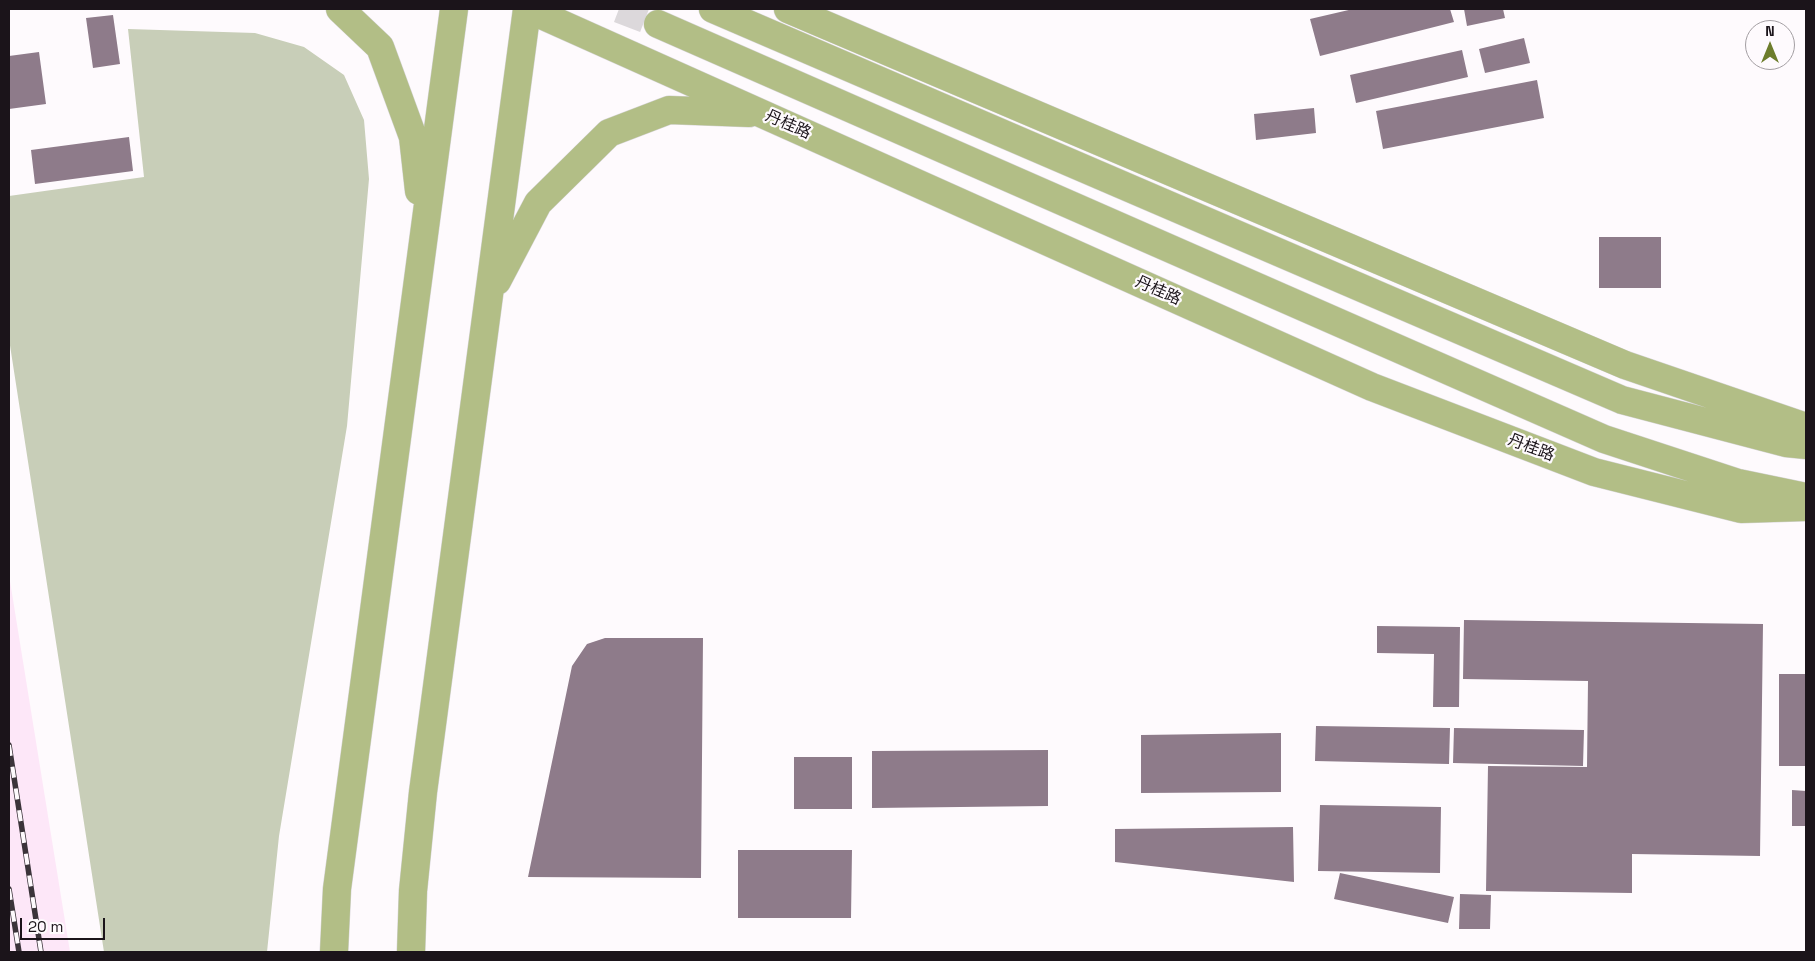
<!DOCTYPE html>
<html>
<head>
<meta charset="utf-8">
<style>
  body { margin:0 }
  #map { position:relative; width:1815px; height:961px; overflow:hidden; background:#fefafd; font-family:"Space Grotesk",sans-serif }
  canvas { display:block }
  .frame { position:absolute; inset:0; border:10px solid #1b141a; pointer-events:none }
  .north { position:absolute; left:1745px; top:20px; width:50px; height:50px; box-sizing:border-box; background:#fefafd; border:1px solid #a39ea2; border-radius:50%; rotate:0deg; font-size:14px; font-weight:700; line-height:20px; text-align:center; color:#1b141a }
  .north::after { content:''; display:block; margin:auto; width:18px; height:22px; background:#6d7d2c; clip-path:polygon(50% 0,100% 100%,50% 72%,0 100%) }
  .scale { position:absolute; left:20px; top:918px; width:85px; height:22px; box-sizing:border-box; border:2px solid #1b141a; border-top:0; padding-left:6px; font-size:15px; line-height:18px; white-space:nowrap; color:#1b141a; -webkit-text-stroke:4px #fefafd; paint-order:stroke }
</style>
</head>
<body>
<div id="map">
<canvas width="1815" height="961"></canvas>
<div class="frame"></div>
<div class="north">N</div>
<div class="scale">20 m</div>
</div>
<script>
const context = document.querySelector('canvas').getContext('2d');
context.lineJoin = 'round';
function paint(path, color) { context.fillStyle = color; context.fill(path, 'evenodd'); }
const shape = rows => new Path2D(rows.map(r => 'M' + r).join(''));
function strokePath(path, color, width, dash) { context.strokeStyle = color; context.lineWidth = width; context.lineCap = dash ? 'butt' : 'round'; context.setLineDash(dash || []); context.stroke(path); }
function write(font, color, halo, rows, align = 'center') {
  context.font = font + ' "Space Grotesk","Noto Sans SC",sans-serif'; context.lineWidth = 4.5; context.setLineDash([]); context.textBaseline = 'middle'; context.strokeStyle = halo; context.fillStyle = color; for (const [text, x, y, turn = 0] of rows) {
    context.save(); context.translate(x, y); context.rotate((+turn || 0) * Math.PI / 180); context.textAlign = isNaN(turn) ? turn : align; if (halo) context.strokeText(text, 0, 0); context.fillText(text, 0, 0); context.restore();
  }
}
paint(shape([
  [9,575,70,952,9,952]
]), '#fde7f8');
paint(shape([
  [128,29,255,33,304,47,344,75,364,120,369,179,347,426,279,836,267,952,104,952,9,339,9,196,144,177]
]), '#c8ceb8');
paint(shape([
  [1353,9,1450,9,1454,22,1320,56,1310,19],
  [1464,9,1503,9,1505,18,1467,26],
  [113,15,120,64,93,68,86,18],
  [1524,38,1530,63,1485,73,1479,49],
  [1462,50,1468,77,1356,103,1350,75],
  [39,52,46,104,9,109,9,56],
  [1537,80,1544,118,1383,149,1376,111],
  [1314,108,1316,133,1256,140,1254,114],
  [129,137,133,171,35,184,31,150],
  [1599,237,1661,237,1661,288,1599,288],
  [1464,620,1763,624,1760,856,1632,854,1632,893,1486,891,1488,766,1587,767,1588,681,1463,679],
  [1377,626,1460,627,1459,707,1433,707,1434,654,1377,653],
  [605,638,703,638,701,878,528,877,572,666,587,644],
  [1779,674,1806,674,1806,766,1779,766],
  [1316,726,1450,728,1449,764,1315,761],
  [1454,728,1584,730,1583,766,1453,763],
  [1281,733,1281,792,1141,793,1141,735],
  [1048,750,1048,806,872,808,872,751],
  [794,757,852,757,852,809,794,809],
  [1792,790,1806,791,1806,826,1792,826],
  [1320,805,1441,807,1440,873,1318,871],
  [1293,827,1294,882,1115,862,1115,829],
  [738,850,852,850,851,918,738,918],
  [1340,873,1454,897,1448,923,1334,899],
  [1460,894,1491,895,1490,929,1459,929]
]), '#8e7b8a');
strokePath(shape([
  [619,9,658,24]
]), '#dcd8db', 28, [28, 14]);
const major = shape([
  [340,9,380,47,413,137,419,191],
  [528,9,1372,387,1594,472,1741,509,1806,507],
  [713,9,1622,400,1786,443,1806,445],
  [788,9,1625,365,1806,427],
  [658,24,1604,439,1738,483,1801,496],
  [497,281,538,203,609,133,669,110,749,113],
  [334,952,337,889,454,9],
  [411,952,413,891,423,792,527,9]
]);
strokePath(major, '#d6d5d6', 29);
strokePath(major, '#b2be86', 28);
const rail = shape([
  [9,745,41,952],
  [9,889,19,952]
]);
strokePath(rail, '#3b343a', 5.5);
strokePath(rail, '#fefafd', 4, [11]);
write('16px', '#1b141a', '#fefafd', [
  ["丹桂路",788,125,24],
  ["丹桂路",1158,291,24],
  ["丹桂路",1531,448,21]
]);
</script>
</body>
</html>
